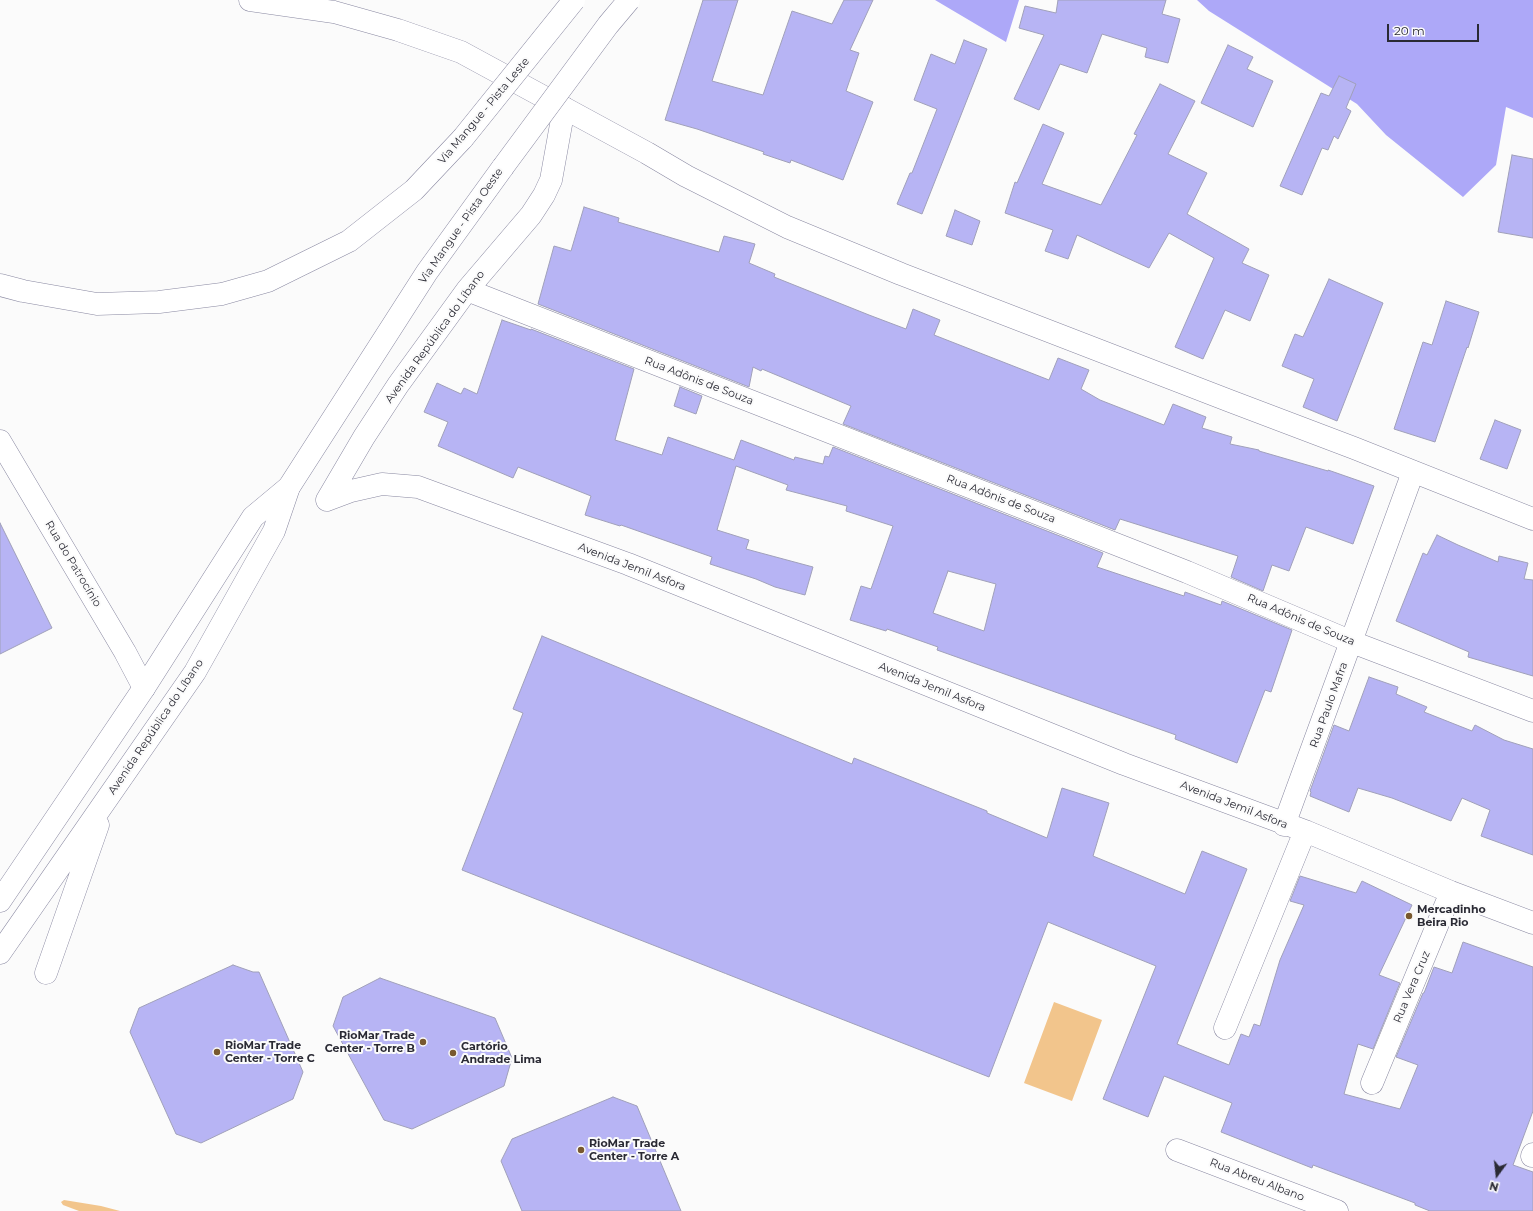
<!DOCTYPE html>
<html>
<head>
<meta charset="utf-8">
<style>
  body { margin:0 }
  #map { position:relative; width:1533px; height:1211px; overflow:hidden; background:#fbfbfb; font-family:Montserrat,sans-serif }
  canvas { display:block }
  .north { position:absolute; left:1477px; top:1155px; width:40px; height:40px; -webkit-text-stroke:3px #fbfbfb; paint-order:stroke; rotate:195deg; font-size:11px; font-weight:700; line-height:16px; text-align:center; color:#2a2a34 }
  .north::after { content:''; display:block; margin:auto; width:14px; height:18px; background:#2a2a34; clip-path:polygon(50% 0,100% 100%,50% 72%,0 100%) }
  .scale { position:absolute; left:1387px; top:24px; width:92px; height:18px; box-sizing:border-box; border:2px solid #2a2a34; border-top:0; padding-left:5px; font-size:12px; line-height:14px; white-space:nowrap; color:#2a2a34; -webkit-text-stroke:3px #fbfbfb; paint-order:stroke }
</style>
</head>
<body>
<div id="map">
<canvas width="1533" height="1211"></canvas>
<div class="north">N</div>
<div class="scale">20 m</div>
</div>
<script>
const context = document.querySelector('canvas').getContext('2d');
context.lineJoin = 'round';
function paint(path, color) { context.fillStyle = color; context.fill(path, 'evenodd'); }
const shape = rows => new Path2D(rows.map(r => 'M' + r).join(''));
function strokePath(path, color, width, dash) { context.strokeStyle = color; context.lineWidth = width; context.lineCap = dash ? 'butt' : 'round'; context.setLineDash(dash || []); context.stroke(path); }
function write(font, color, halo, rows, align = 'center') {
  context.font = font + ' Montserrat,sans-serif'; context.lineWidth = 4; context.setLineDash([]); context.textBaseline = 'middle'; context.strokeStyle = halo; context.fillStyle = color; for (const [text, x, y, turn = 0] of rows) {
    context.save(); context.translate(x, y); context.rotate((+turn || 0) * Math.PI / 180); context.textAlign = isNaN(turn) ? turn : align; if (halo) context.strokeText(text, 0, 0); context.fillText(text, 0, 0); context.restore();
  }
}
paint(shape([
  [1054,1002,1102,1020,1072,1101,1024,1083],
  [64,1200,101,1206,120,1211,79,1211,63,1205,61,1202]
]), '#f2c58c');
paint(shape([
  [935,0,1019,0,1006,42],
  [1197,0,1533,0,1533,118,1506,107,1496,165,1463,197,1386,135,1357,104,1209,11]
]), '#ada8f8');
const building = shape([
  [703,0,738,0,712,81,763,95,792,11,832,24,844,0,873,0,850,50,859,53,846,91,873,102,843,180,791,160,790,163,763,154,764,152,697,129,665,120,703,0],
  [1058,0,1166,0,1162,14,1180,19,1168,63,1145,57,1147,48,1102,34,1087,73,1060,64,1039,110,1014,99,1044,35,1019,28,1025,6,1056,13,1058,0],
  [964,40,987,49,922,214,897,204,910,173,912,173,937,109,914,100,931,54,955,64,964,40],
  [1228,45,1253,57,1247,69,1273,81,1253,127,1201,103,1228,45],
  [1339,76,1356,84,1346,108,1351,111,1338,139,1334,136,1328,150,1322,148,1302,195,1280,186,1321,93,1329,96,1339,76],
  [1160,84,1195,101,1168,154,1207,173,1187,214,1249,249,1242,263,1269,275,1250,321,1225,310,1203,359,1175,347,1214,258,1169,233,1149,268,1077,235,1068,259,1045,251,1053,230,1005,213,1015,182,1017,183,1043,124,1064,133,1042,184,1101,205,1137,135,1134,134,1160,84],
  [1512,155,1533,159,1533,238,1498,232,1512,155],
  [584,207,619,218,618,222,719,252,724,236,755,244,749,263,775,274,774,277,869,315,906,329,913,309,940,320,934,335,1049,380,1058,358,1089,370,1081,389,1100,400,1164,425,1173,404,1206,417,1202,428,1232,437,1230,444,1259,450,1259,451,1328,471,1328,470,1374,486,1353,544,1306,527,1289,571,1272,565,1263,591,1231,577,1238,556,1120,519,1115,530,843,424,851,406,762,369,761,371,753,367,749,387,538,304,554,246,571,251,584,207],
  [955,210,980,221,972,245,946,236,955,210],
  [1329,279,1383,303,1337,421,1303,407,1314,379,1282,366,1295,334,1303,337,1329,279],
  [1446,301,1479,312,1468,348,1467,347,1435,442,1394,429,1423,342,1432,345,1446,301],
  [502,320,531,330,531,329,634,369,615,440,662,455,668,437,734,460,741,440,794,460,795,457,823,464,825,456,829,457,833,447,1103,553,1097,567,1184,596,1185,592,1221,605,1222,601,1292,630,1271,692,1265,690,1237,763,1175,739,1176,735,937,650,938,647,887,629,886,631,850,620,861,586,871,589,893,526,846,511,847,506,786,490,788,485,736,466,717,530,749,540,746,549,813,567,805,595,775,587,756,579,710,564,712,557,621,525,620,526,585,515,591,496,518,467,513,478,438,446,448,422,424,412,437,383,461,394,464,388,477,394,502,320],
  [948,571,996,584,984,631,933,613,948,571],
  [680,387,702,396,696,414,674,406,680,387],
  [1495,420,1521,430,1507,469,1480,459,1495,420],
  [0,523,52,628,0,654,0,523],
  [1437,535,1458,545,1498,562,1499,556,1528,563,1524,579,1533,580,1533,676,1468,657,1469,652,1396,621,1423,553,1427,555,1437,535],
  [542,636,852,764,854,758,987,811,987,813,1047,838,1062,788,1109,803,1093,856,1185,894,1202,851,1247,869,1177,1044,1229,1065,1241,1034,1249,1037,1254,1024,1260,1026,1280,960,1304,905,1290,901,1300,876,1356,893,1362,881,1412,905,1379,975,1400,983,1373,1049,1358,1044,1344,1094,1400,1109,1418,1065,1396,1057,1423,993,1424,993,1434,967,1452,973,1463,942,1533,967,1533,1111,1513,1165,1533,1172,1533,1211,1430,1211,1415,1205,1415,1203,1313,1165,1312,1168,1221,1132,1232,1103,1164,1076,1148,1117,1103,1099,1156,966,1048,922,989,1077,462,870,523,713,513,709,542,636],
  [1369,677,1398,687,1396,694,1427,707,1424,712,1472,731,1475,725,1504,740,1533,749,1533,855,1481,836,1490,810,1462,798,1451,821,1392,798,1358,788,1349,812,1310,796,1311,792,1310,791,1334,725,1349,731,1369,677],
  [233,965,253,972,259,972,303,1072,293,1099,201,1143,176,1134,130,1032,139,1008,233,965],
  [380,978,495,1018,512,1058,504,1086,412,1129,384,1120,333,1026,343,997,380,978],
  [613,1097,637,1106,681,1211,522,1211,501,1161,512,1139,613,1097]
]);
paint(building, '#b7b4f4');
strokePath(building, '#a0a0b9', 1);
const minor = shape([
  [467,290,1187,572,1352,642,1533,711],
  [0,441,125,652,144,688],
  [327,500,351,491,382,484,418,487,628,564,1124,764,1305,831,1451,892,1533,923],
  [327,500,364,437,398,385,467,290,531,215,544,195,551,180,564,108],
  [1284,825,1413,472],
  [1225,1028,1305,831],
  [1372,1083,1451,892],
  [1177,1150,1337,1211],
  [1532,1156,1533,1154]
]);
const tertiary = shape([
  [250,0,334,12,398,30,461,52,647,153,686,176,787,227,901,274,1230,401,1354,448,1533,519],
  [0,901,144,688,253,517,289,487]
]);
const primary = shape([
  [0,285,23,291,97,304,159,302,222,294,268,281,349,241,414,190,463,138],
  [0,953,195,672,274,531,289,487,427,272,503,167],
  [46,973,98,825]
]);
strokePath(minor, '#8988a1', 23);
strokePath(tertiary, '#8988a1', 23);
strokePath(primary, '#8988a1', 23);
strokePath(minor, '#fff', 22);
strokePath(tertiary, '#fff', 22);
strokePath(primary, '#fff', 22);
const primaryBridge = shape([
  [463,138,574,0],
  [503,167,608,25,629,0]
]);
strokePath(primaryBridge, '#8988a1', 23, []);
strokePath(primaryBridge, '#fff', 22);
for (const [x, y, r, color] of [
  [1409,916,4,"#78582e"],
  [423,1042,4,"#78582e"],
  [217,1052,4,"#78582e"],
  [453,1053,4,"#78582e"],
  [581,1150,4,"#78582e"]
]) { const dot = new Path2D(); dot.arc(x, y, r, 0, 2 * Math.PI); context.fillStyle = color; context.fill(dot); strokePath(dot, '#fbfbfb', 1.5); }
write('11px', '#2a2a34', '#fbfbfb', [
  ["Via Mangue - Pista Leste",484,111,-50],
  ["Via Mangue - Pista Oeste",461,226,-55],
  ["Avenida República do Líbano",435,337,-54],
  ["Rua Adônis de Souza",699,381,21],
  ["Rua Adônis de Souza",1001,499,21],
  ["Rua do Patrocínio",73,564,59],
  ["Avenida Jemil Asfora",632,567,21],
  ["Rua Adônis de Souza",1301,620,23],
  ["Avenida Jemil Asfora",932,687,22],
  ["Rua Paulo Mafra",1329,705,-70],
  ["Avenida República do Líbano",156,727,-56],
  ["Avenida Jemil Asfora",1234,805,21],
  ["Rua Vera Cruz",1412,987,-67],
  ["Rua Abreu Albano",1257,1180,21]
]);
write('bold 11px', '#2a2a34', '#fbfbfb', [
  ["Mercadinho",1417,910],
  ["Beira Rio",1417,923],
  ["RioMar Trade",415,1036,"right"],
  ["Center - Torre B",415,1049,"right"],
  ["RioMar Trade",225,1046],
  ["Center - Torre C",225,1059],
  ["Cartório",461,1047],
  ["Andrade Lima",461,1060],
  ["RioMar Trade",589,1144],
  ["Center - Torre A",589,1157]
], 'left');
</script>
</body>
</html>
